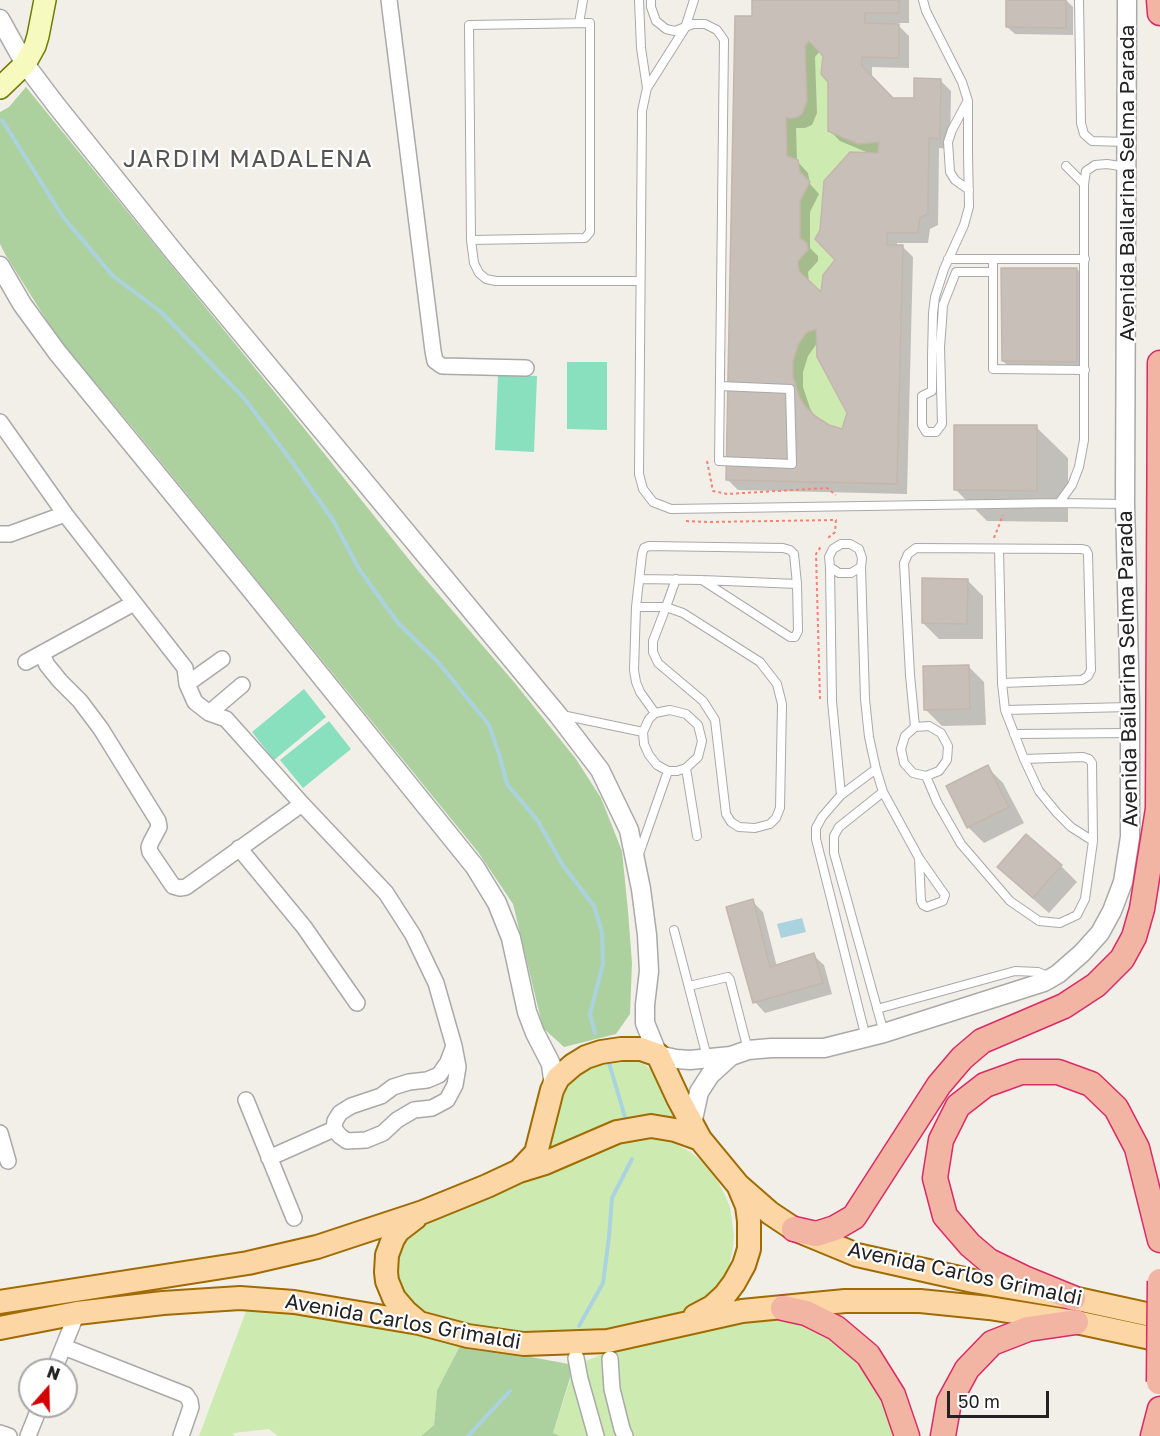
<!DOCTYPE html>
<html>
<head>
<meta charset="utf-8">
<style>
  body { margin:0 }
  #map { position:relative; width:1160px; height:1436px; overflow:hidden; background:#f2efe9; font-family:"Golos Text",sans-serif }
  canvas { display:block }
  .north { position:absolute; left:18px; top:1358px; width:60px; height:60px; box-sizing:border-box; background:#fff; border:2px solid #a7a7a7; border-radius:50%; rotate:20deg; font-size:16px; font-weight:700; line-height:24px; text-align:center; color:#222 }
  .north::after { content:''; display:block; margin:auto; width:21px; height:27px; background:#d40000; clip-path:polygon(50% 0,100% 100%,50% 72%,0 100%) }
  .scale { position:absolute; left:947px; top:1391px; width:102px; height:27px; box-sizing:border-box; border:3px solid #222; border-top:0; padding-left:8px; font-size:18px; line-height:21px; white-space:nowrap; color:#222; -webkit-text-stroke:4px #fff; paint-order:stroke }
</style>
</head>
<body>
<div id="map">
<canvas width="1160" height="1436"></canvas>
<div class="north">N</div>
<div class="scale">50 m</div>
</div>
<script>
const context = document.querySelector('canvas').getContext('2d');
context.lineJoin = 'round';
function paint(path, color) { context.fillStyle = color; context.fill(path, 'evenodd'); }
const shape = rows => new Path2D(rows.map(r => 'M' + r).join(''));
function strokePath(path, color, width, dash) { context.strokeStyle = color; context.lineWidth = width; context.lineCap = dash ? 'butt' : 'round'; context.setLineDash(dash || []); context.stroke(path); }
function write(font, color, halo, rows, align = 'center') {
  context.font = font + ' "Golos Text",sans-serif'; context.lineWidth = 4.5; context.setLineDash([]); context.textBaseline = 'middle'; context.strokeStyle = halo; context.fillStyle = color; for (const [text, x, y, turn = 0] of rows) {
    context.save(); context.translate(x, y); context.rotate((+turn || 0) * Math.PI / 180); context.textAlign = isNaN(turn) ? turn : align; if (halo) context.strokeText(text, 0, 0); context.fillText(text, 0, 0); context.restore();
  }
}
paint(shape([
  [809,41,823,56,821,74,828,82,828,131,858,144,879,142,878,153,823,203,820,230,815,239,835,260,823,275,821,292,799,271,798,261,808,250,807,243,800,238,798,160,787,156,786,118,794,118,802,114,807,101,805,46],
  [816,329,817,357,847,413,842,429,829,425,815,416,805,406,799,396,793,376,793,361,798,345,806,333],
  [633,1059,645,1065,655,1073,676,1124,539,1160,551,1115,568,1082,597,1061],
  [643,1135,666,1139,689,1151,699,1159,717,1180,724,1193,730,1207,734,1236,733,1248,728,1272,722,1283,715,1291,684,1314,618,1331,512,1335,422,1316,397,1285,398,1248,415,1227,619,1138],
  [248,1306,350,1320,461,1344,437,1390,434,1425,421,1436,278,1436,269,1429,234,1433,233,1436,199,1436],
  [806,1313,851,1346,884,1399,895,1436,560,1436,553,1433,575,1365,672,1327]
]), '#cdebb0');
paint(shape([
  [26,87,303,427,415,567,514,682,576,759,601,798,622,851,628,911,632,963,630,1014,616,1034,564,1047,543,1028,513,904,478,852,134,429,57,337,5,254,0,244,0,112,9,107],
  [461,1344,574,1365,553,1433,560,1436,421,1436,434,1425,437,1390]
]), '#add19e');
paint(shape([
  [567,362,607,362,607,430,567,429],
  [498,375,537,376,534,452,495,450],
  [304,689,326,717,274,760,252,732],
  [329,721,351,749,303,788,280,760]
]), '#88e0be');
paint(shape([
  [802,918,806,932,781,938,777,924]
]), '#aad3df');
paint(shape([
  [754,0,909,0,909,23,896,23,909,36,909,68,872,67,872,78,893,100,916,100,940,80,951,91,950,149,939,148,938,225,930,229,928,243,897,243,897,246,902,246,913,257,907,494,738,490,727,479],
  [820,51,824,55,830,81,829,130,840,141,871,154,837,259,822,295,809,283,808,272,818,261,818,256,810,248,810,212,819,194,810,184,808,173,797,161,796,128,805,128,812,125,817,113,815,57],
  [818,342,849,413,843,431,828,427,815,418,810,408,803,387,803,372,808,356],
  [1007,0,1066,0,1073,7,1073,35,1015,34,1007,27],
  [1077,269,1087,280,1087,372,1014,372,1003,361],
  [1036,427,1068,458,1068,522,987,521,956,490],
  [967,580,983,596,983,639,939,639,923,623],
  [968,666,984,682,986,725,942,726,926,710],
  [987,767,1003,783,1024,823,984,843,968,827],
  [1061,866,1077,882,1049,913,1015,883,999,867],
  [752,901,763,912,777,967,813,955,824,965,832,994,765,1013,755,1002]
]), '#0003');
strokePath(shape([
  [2,120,63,217,113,276,161,312,244,398,290,459,333,520,359,569,398,623,438,662,489,725,499,754,507,784,538,821,562,864,594,906,602,932,603,964,590,1014,595,1033],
  [609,1063,625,1117],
  [579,1326,603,1283,609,1237,612,1198,632,1159],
  [468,1436,510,1391]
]), '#aad3df', 4);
const building = shape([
  [752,0,899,0,899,13,865,13,865,23,899,24,899,58,862,57,862,66,893,98,914,98,914,78,941,79,940,139,929,138,928,214,920,218,918,233,887,233,887,245,903,245,897,484,726,480,735,16,752,16,752,0],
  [809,41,823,56,821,74,828,82,828,131,858,144,879,142,878,153,850,152,824,181,820,230,815,239,835,260,823,275,821,292,799,271,798,261,808,250,807,243,800,238,800,201,810,182,800,172,798,160,787,156,786,118,794,118,802,114,807,101,805,46,809,41],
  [816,329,817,357,847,413,842,429,829,425,815,416,805,406,799,396,793,376,793,361,798,345,806,333,816,329],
  [1006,0,1066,0,1066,28,1006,27,1006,0],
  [1001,268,1077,268,1077,362,1002,361,1001,268],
  [954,425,1037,425,1037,491,954,490,954,425],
  [922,578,968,579,967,624,922,623,922,578],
  [969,665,970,709,924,710,923,666,969,665],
  [988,765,1009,807,967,828,946,786,988,765],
  [1026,834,1062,865,1033,898,997,867,1026,834],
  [753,899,770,967,814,953,823,983,753,1003,726,907,753,899]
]);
paint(building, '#c7bfb8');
strokePath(building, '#c4b6ab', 1.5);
const service = shape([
  [639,0,641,48,647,88,642,111,639,474,643,489,653,502,671,509,1059,503,1124,504],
  [651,0,651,7,656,21,666,29,675,31,693,24,705,24,717,30,724,40,719,461,792,464,790,389,720,386],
  [923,0,926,11,962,82,968,101,968,153,969,207,967,214,964,225,944,269,935,297,933,313,932,356,932,391,922,396,922,425,926,432,936,432,942,424,940,347,942,321,943,305,956,272,993,272],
  [1079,0,1081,123,1084,134,1092,141,1126,142],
  [579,23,583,0],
  [647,88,685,28,694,0],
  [967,102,952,130,948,142,950,172,955,180,969,190],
  [1066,166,1084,184],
  [471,240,585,238,590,232,590,23,469,25,471,240,474,263,479,273,486,279,496,281,640,281],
  [948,259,1085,259],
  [993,259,993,369,1085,370],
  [1059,503,1072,485,1079,467,1084,440,1084,184,1086,171,1095,165,1107,164,1126,167],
  [999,549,1002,683,1005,710,1024,759,1039,791,1057,813,1071,827,1093,841],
  [830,567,839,573,851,573,861,567],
  [640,579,702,580,797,584],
  [636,607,666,607,683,613,760,662,777,684,782,704,780,808,776,818,770,824,755,828,739,827,731,822,726,814,715,720,703,701,658,663,653,652,653,641,666,607,676,579],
  [670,710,686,714,698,725,702,741,698,757,686,768,677,771,668,771,657,765,649,755,644,744,643,732,649,719,655,713,670,710],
  [1005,710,1129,707],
  [655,713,640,692,636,682,634,670,636,607,642,554,644,548,649,546,783,548,790,550,794,554,797,584,798,631,795,637,790,637,702,580],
  [562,715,643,732],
  [929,726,941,733,948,746,947,760,939,771,926,776,913,773,904,763,901,749,905,736,915,727,929,726],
  [915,727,910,675,904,563,908,554,916,548,1081,549,1086,550,1088,554,1091,670,1088,676,1082,680,1002,683],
  [1014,734,1129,733],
  [686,768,697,836],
  [926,776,937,802,961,844,1010,901,1039,921,1060,923,1077,915,1085,899,1093,841,1092,763,1089,759,1083,757,1024,759],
  [883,792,839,827,834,836,834,853,884,1033],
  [841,795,832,701,830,567,829,557,833,549,841,544,850,544,859,549,862,558,861,567,865,699,869,737,876,769,883,792,919,858,945,895,943,901,927,907,923,905,921,901,919,858],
  [639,854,668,771],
  [674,930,707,1057],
  [689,986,728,977,730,980,748,1050],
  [877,1009,1015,971,1038,972,1050,977],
  [866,1038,816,839,816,828,822,817,841,795,876,769]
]);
const minor = shape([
  [389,0,433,351,435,361,442,366,526,368],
  [0,422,65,514,185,668,187,684,195,702,209,713,226,719,302,804,386,893,413,935,436,983,454,1046,458,1067,455,1085,447,1100,432,1108,414,1110,397,1120,383,1133,366,1140,347,1141,340,1136,334,1129,335,1121,340,1113,351,1106,381,1096,393,1087,409,1082,427,1080,439,1075,448,1062,454,1046],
  [0,534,10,534,65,514],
  [42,654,47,665,60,681,80,701,101,729,158,821,159,827,151,842,149,847,150,852,173,886,180,888,186,887,302,804],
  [26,662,134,603],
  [187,684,222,659],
  [209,713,242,685],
  [239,848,304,927,357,1003],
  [246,1100,294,1218],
  [0,1133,8,1161],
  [269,1158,334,1129],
  [64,1347,186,1395,190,1401,191,1407,181,1436],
  [576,1358,580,1379,596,1436],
  [610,1359,612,1389,622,1429,625,1436],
  [54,1370,77,1313],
  [0,1433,9,1436],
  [28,1436,40,1406]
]);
const tertiary = shape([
  [0,19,25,64,56,105,174,252,558,715,600,770,629,830,641,889,647,935,649,971,645,1005,645,1023,658,1055,676,1059,690,1060,731,1056,748,1050,771,1048,824,1048,884,1033,1044,982,1058,974,1082,953,1100,933,1112,911,1123,882,1130,837,1130,707,1125,504,1127,0],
  [0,266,22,304,57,352,249,587,475,867,497,903,511,938,527,1012,535,1033,551,1064,553,1079,552,1090],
  [692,1124,699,1092,710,1075,731,1056]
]);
const secondary = shape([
  [0,88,25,64,35,46,38,36,45,0]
]);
const primary = shape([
  [519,1171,536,1153,552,1090,558,1078,573,1065,586,1057,601,1052,621,1049,641,1049,658,1055,678,1098,700,1139],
  [415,1218,398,1231,393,1239,387,1255,386,1272,387,1281,394,1298,406,1312,419,1323],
  [0,1302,248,1263,317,1247,423,1212,487,1186,519,1171,545,1163,617,1132,651,1126,675,1130,700,1139,738,1185,770,1213,794,1229,857,1255,973,1281,1073,1298,1160,1317],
  [695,1316,712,1307,725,1295,734,1283,744,1265,749,1249,749,1221,747,1206,739,1187],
  [0,1328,77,1313,163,1303,240,1298,294,1302,419,1323,468,1336,524,1344,608,1341,742,1311,845,1301,920,1301,989,1308,1076,1322,1160,1340]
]);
const trunk = shape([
  [1159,0,1160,13],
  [1159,825,1158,809,1160,363],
  [794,1229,816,1234,835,1228,854,1217,939,1085,962,1058,982,1041,1064,1006,1096,985,1122,959,1134,937,1142,909,1158,809],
  [1073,1298,1024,1278,989,1261,970,1245,945,1216,935,1178,941,1140,958,1106,985,1085,1021,1072,1058,1072,1091,1084,1116,1108,1137,1148,1160,1240],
  [783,1308,806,1313,836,1328,868,1355,893,1395,907,1436],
  [943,1436,949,1402,967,1369,992,1343,1028,1329,1076,1322],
  [1153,1436,1160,1409]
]);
strokePath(service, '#a9a9a9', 10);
strokePath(minor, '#a9a9a9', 18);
strokePath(tertiary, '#a9a9a9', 21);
strokePath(secondary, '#707d05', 24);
strokePath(primary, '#a06b00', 26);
strokePath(trunk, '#dc2a67', 27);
strokePath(shape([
  [707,461,713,491,727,494,827,488,836,495],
  [686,521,708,522,836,520,835,532,828,538],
  [994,538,1003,515],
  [820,699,816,554,822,545]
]), '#fa8072', 2, [3, 3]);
strokePath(service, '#fff', 8);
strokePath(minor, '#fff', 15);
strokePath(tertiary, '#fff', 18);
strokePath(secondary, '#f7fabf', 21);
strokePath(primary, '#fcd6a4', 22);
strokePath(trunk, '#f2b4a3', 24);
const trunkBridge = shape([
  [1159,1382,1160,1281]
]);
strokePath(trunkBridge, '#dc2a67', 27, []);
strokePath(trunkBridge, '#f2b4a3', 24);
write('21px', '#222', '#fff', [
  ["Avenida Bailarina Selma Parada",1127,183,-90],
  ["Avenida Bailarina Selma Parada",1128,669,-91],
  ["Avenida Carlos Grimaldi",965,1274,12],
  ["Avenida Carlos Grimaldi",403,1322,10]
]);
context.letterSpacing = '1.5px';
write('24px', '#555', '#fff', [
  ["JARDIM MADALENA",248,159]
]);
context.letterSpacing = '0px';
</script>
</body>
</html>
